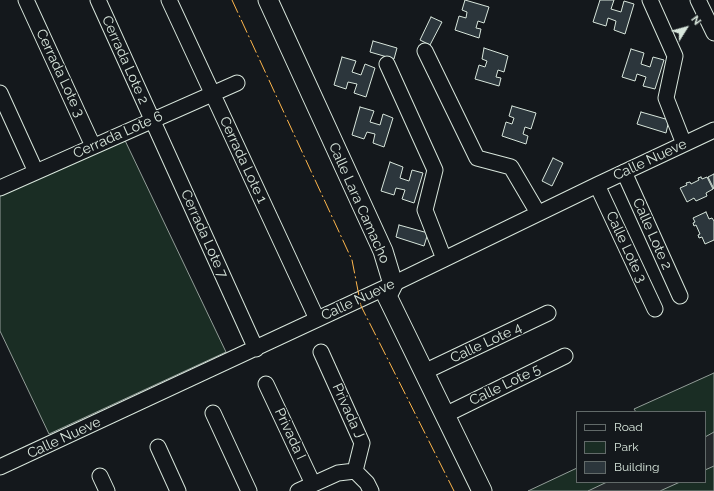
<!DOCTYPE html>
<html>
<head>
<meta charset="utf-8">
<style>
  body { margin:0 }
  #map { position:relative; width:714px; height:491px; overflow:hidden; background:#14181c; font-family:Raleway,sans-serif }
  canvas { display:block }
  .legend { position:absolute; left:576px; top:411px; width:130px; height:72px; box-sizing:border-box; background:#14181c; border:1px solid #626a69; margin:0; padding:5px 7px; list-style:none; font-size:12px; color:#d8e6dc }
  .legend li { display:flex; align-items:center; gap:8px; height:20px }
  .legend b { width:20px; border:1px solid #626a69 }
  .north { position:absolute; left:666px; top:8px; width:40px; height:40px; -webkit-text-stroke:3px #14181c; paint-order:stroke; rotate:53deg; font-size:11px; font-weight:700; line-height:16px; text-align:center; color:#d8e6dc }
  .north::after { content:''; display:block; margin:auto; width:14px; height:18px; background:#d8e6dc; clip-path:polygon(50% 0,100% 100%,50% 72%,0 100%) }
</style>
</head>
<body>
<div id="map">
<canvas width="714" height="491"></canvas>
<ul class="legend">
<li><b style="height:5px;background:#14181c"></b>Road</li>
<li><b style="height:11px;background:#1a2d24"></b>Park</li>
<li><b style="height:11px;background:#2c363c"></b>Building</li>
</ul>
<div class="north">N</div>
</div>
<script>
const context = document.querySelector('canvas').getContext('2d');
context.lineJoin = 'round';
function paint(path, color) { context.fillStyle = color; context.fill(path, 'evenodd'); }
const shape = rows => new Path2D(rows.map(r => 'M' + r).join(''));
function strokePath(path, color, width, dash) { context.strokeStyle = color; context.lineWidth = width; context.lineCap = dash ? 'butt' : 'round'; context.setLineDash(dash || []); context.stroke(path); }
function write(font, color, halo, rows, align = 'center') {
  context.font = font + ' Raleway,sans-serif'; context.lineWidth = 3; context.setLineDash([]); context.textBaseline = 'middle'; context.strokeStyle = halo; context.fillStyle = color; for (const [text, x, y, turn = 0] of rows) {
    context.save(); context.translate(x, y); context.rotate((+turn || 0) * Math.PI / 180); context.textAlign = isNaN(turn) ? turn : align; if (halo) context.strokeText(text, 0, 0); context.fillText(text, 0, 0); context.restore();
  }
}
const green = shape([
  [120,130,226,352,49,434,0,331,0,180,120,130],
  [714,373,714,491,528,491,577,468,577,482,705,482,705,412,636,412,634,409,714,373]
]);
paint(green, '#1a2d24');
strokePath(green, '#939e99', 1);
const parking = shape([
  [714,432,714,466,705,470,705,437,714,432],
  [607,482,680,482,660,491,588,491,607,482]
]);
paint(parking, '#24282b');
strokePath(parking, '#939e99', 1);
const building = shape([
  [465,0,489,7,484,23,478,21,476,28,481,29,479,38,455,30,459,16,466,18,467,12,462,10,465,0],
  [600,0,614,0,611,9,621,12,624,1,634,4,625,34,614,30,616,21,608,18,606,26,593,22,600,0],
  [431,17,442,22,430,45,420,40,431,17],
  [373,41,397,48,394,59,370,52,373,41],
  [484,48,508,56,504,72,498,70,496,77,501,78,499,86,475,79,479,65,485,67,487,61,482,59,484,48],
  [631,49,644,53,641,64,650,67,653,57,664,60,655,89,643,86,646,77,637,74,635,81,622,77,631,49],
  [342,57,356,61,352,72,361,75,365,64,375,68,366,97,354,93,357,84,348,82,346,89,334,85,342,57],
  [512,106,536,113,531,129,525,127,523,134,528,136,526,144,502,136,506,122,512,124,514,118,509,116,512,106],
  [360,107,374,111,370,122,380,125,383,114,393,118,384,147,373,143,375,134,367,132,364,139,352,135,360,107],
  [641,112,669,120,666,133,637,124,641,112],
  [553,158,563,163,552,186,542,181,553,158],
  [390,162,403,167,400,178,409,181,412,170,423,173,414,203,402,199,405,190,396,188,394,195,381,191,390,162],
  [714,174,714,189,708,177,714,174],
  [701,177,702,179,707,177,713,189,706,193,707,196,696,201,694,198,687,202,680,188,687,185,686,183,690,182,691,184,699,180,698,178,701,177],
  [706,212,709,219,712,218,714,221,714,240,705,244,702,237,699,238,698,235,700,234,696,225,694,226,693,223,695,222,693,218,706,212],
  [399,225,428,233,424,246,396,237,399,225]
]);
paint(building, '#2c363c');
strokePath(building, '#d8e6dc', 1);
const minor = shape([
  [26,0,93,146],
  [98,0,256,349],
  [169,0,317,319],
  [650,0,675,56,666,98,684,144],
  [698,0,714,33],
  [425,51,477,158,511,167,538,213],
  [387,64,435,170,425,210,444,259],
  [0,93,36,172],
  [624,172,680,296],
  [597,185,655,309],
  [0,188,237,83],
  [321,352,362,443,355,471],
  [424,372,548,313],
  [266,384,313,484],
  [213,413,249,491],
  [445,415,565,356],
  [158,447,178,491],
  [0,467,393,284,597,185,714,130],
  [355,471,367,483,371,491],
  [100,476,107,491],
  [298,491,338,473,355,471]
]);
const major = shape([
  [268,0,383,251,393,284,387,296,482,491]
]);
strokePath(minor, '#d8e6dc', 17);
strokePath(major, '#d8e6dc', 21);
strokePath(minor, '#14181c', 15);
strokePath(major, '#14181c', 19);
strokePath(shape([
  [232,0,352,260,361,306,454,491]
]), '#ffb74d', 1, [14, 3, 2, 3]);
write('14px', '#d8e6dc', '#14181c', [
  ["Cerrada Lote 2",125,60,66],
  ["Cerrada Lote 3",60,73,65],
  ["Cerrada Lote 6",118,135,-24],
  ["Cerrada Lote 1",243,160,65],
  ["Calle Nueve",650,160,-25],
  ["Calle Lara Camacho",359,203,66],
  ["Cerrada Lote 7",204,234,66],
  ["Calle Lote 2",652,234,66],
  ["Calle Lote 3",626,247,65],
  ["Calle Nueve",358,300,-25],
  ["Calle Lote 4",486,343,-25],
  ["Calle Lote 5",505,385,-26],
  ["Privada J",348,411,66],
  ["Privada I",290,434,65],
  ["Calle Nueve",64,438,-25]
]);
</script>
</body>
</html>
